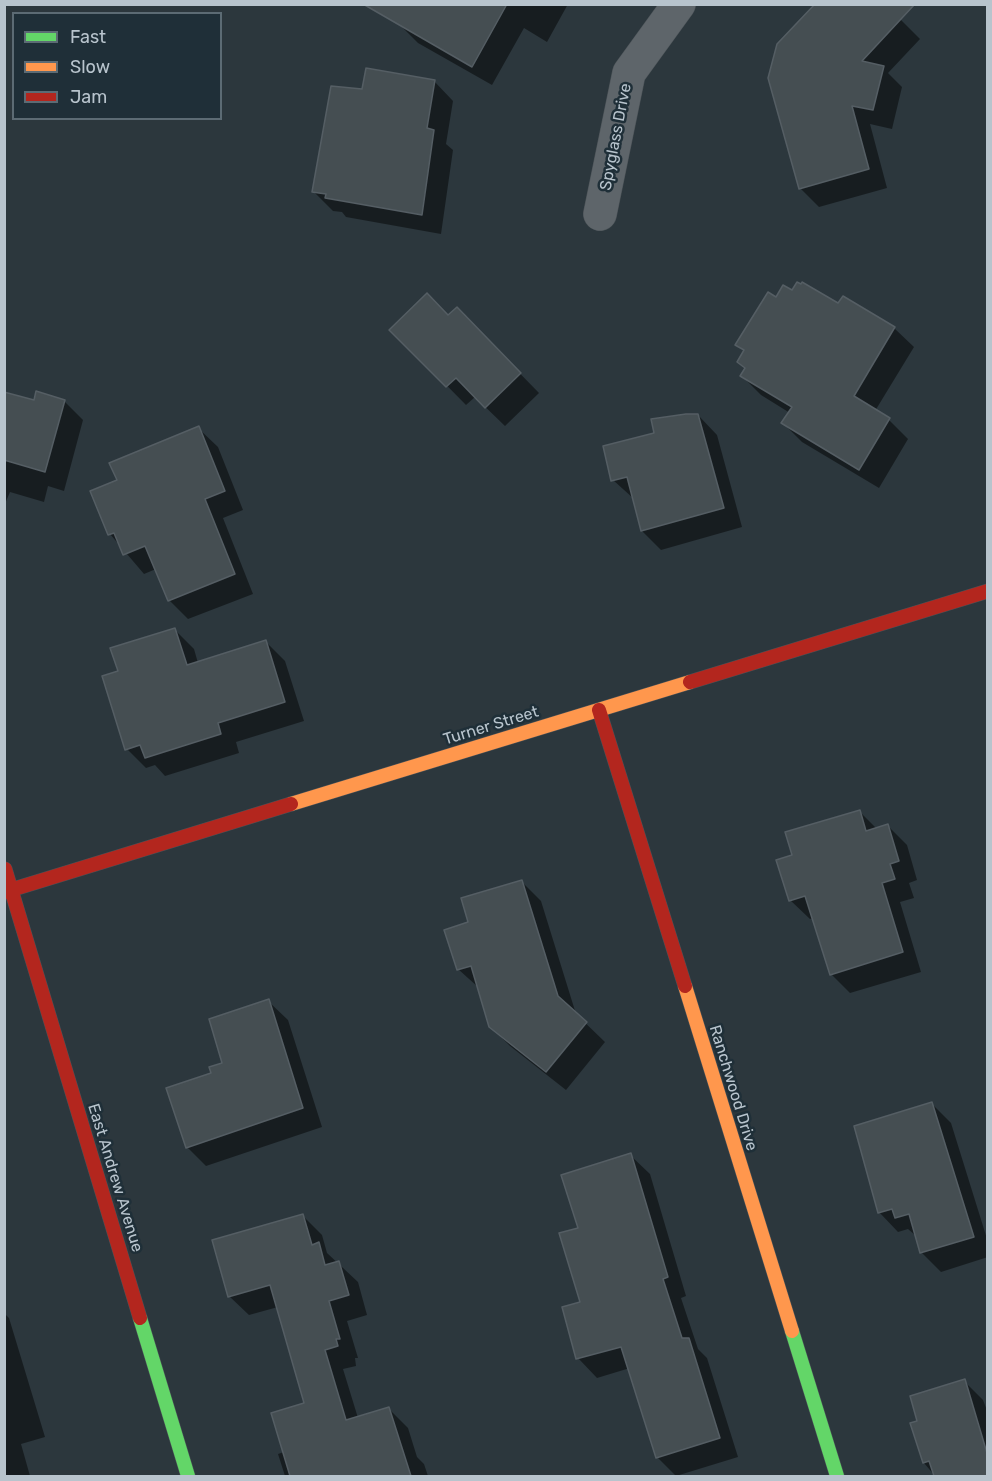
<!DOCTYPE html>
<html>
<head>
<meta charset="utf-8">
<style>
  body { margin:0 }
  #map { position:relative; width:992px; height:1481px; overflow:hidden; background:#2c373d; font-family:Rubik,sans-serif }
  canvas { display:block }
  .frame { position:absolute; inset:0; border:6px solid #b8c4cd; pointer-events:none }
  .legend { position:absolute; left:12px; top:12px; width:210px; height:108px; box-sizing:border-box; background:#1f2f38; border:2px solid #5c6b74; margin:0; padding:8px 10px; list-style:none; font-size:18px; color:#b8c4cd }
  .legend li { display:flex; align-items:center; gap:12px; height:30px }
  .legend b { width:30px; border:2px solid #5c6b74 }
</style>
</head>
<body>
<div id="map">
<canvas width="992" height="1481"></canvas>
<div class="frame"></div>
<ul class="legend">
<li><b style="height:8px;background:#63d668"></b>Fast</li>
<li><b style="height:8px;background:#ff974d"></b>Slow</li>
<li><b style="height:8px;background:#b3261e"></b>Jam</li>
</ul>
</div>
<script>
const context = document.querySelector('canvas').getContext('2d');
context.lineJoin = 'round';
function paint(path, color) { context.fillStyle = color; context.fill(path, 'evenodd'); }
const shape = rows => new Path2D(rows.map(r => 'M' + r).join(''));
function strokePath(path, color, width, dash) { context.strokeStyle = color; context.lineWidth = width; context.lineCap = dash ? 'butt' : 'round'; context.setLineDash(dash || []); context.stroke(path); }
function write(font, color, halo, rows, align = 'center') {
  context.font = font + ' Rubik,sans-serif'; context.lineWidth = 5; context.setLineDash([]); context.textBaseline = 'middle'; context.strokeStyle = halo; context.fillStyle = color; for (const [text, x, y, turn = 0] of rows) {
    context.save(); context.translate(x, y); context.rotate((+turn || 0) * Math.PI / 180); context.textAlign = isNaN(turn) ? turn : align; if (halo) context.strokeText(text, 0, 0); context.fillText(text, 0, 0); context.restore();
  }
}
paint(shape([
  [410,4,568,4,547,42,524,28,492,85,418,43,399,24],
  [885,4,920,39,888,73,902,87,892,129,870,124,887,188,819,207,800,188],
  [434,81,453,101,446,144,453,150,441,234,346,217,342,212,333,211,314,192,363,90],
  [792,292,839,305,844,298,894,328,914,347,875,411,889,420,908,439,879,488,802,442,783,423,790,413,761,395,742,376,746,369,739,362,745,352,737,345,776,299],
  [457,309,539,393,505,426,475,397,466,405,392,330,448,317],
  [4,394,35,402,64,401,83,420,64,491,48,486,44,502,10,492,4,506],
  [698,415,717,435,742,527,661,550,642,531,634,499,613,480],
  [198,428,218,447,243,510,223,518,253,594,188,619,169,600,156,569,144,574,110,534,119,481],
  [174,629,194,649,198,663,265,641,285,661,304,721,236,742,239,753,165,776,155,765,146,768,127,749,120,672],
  [859,811,877,829,888,826,907,845,917,880,909,883,914,898,900,902,921,972,850,993,831,974,814,918,810,919,790,900,793,856],
  [521,881,541,901,576,1014,605,1042,566,1090,510,1046,490,1026,479,988,458,969,470,923],
  [268,1001,288,1020,322,1127,206,1166,187,1147,224,1064],
  [932,1104,951,1123,988,1242,988,1257,941,1272,921,1252,916,1236,908,1229,898,1232,879,1212],
  [630,1155,650,1174,686,1296,681,1298,698,1349,707,1358,738,1457,676,1476,657,1457,630,1368,597,1378,578,1358,581,1303,580,1229],
  [303,1216,322,1235,327,1253,358,1282,367,1315,347,1321,358,1358,355,1358,356,1366,343,1369,358,1418,389,1409,408,1428,417,1457,424,1464,428,1476,285,1476,278,1454,284,1452,306,1404,278,1307,249,1315,229,1296],
  [4,1313,9,1318,45,1437,21,1444,30,1476,4,1476],
  [964,1381,983,1400,988,1413,988,1476,935,1476,924,1463,919,1422]
]), '#0007');
const building = shape([
  [363,4,507,4,472,67,363,4],
  [815,4,915,4,862,61,884,66,873,110,852,106,869,169,799,189,768,78,777,44,815,4],
  [366,68,435,80,427,128,434,130,422,215,325,198,326,194,312,192,331,86,362,89,366,68],
  [797,282,801,284,802,282,838,303,843,296,895,327,854,396,890,418,859,470,781,423,792,407,740,376,745,368,737,362,744,350,735,345,768,292,776,297,783,285,792,290,797,282],
  [427,293,448,315,457,307,521,373,485,408,456,378,446,387,389,330,427,293],
  [36,391,65,400,45,472,4,460,4,392,34,400,36,391],
  [686,414,698,414,724,508,641,531,627,477,611,481,603,446,654,433,651,419,686,414],
  [199,426,225,491,205,499,235,574,168,601,145,546,123,555,114,533,108,535,90,491,117,480,109,463,199,426],
  [175,628,187,665,266,640,285,702,218,723,221,734,145,758,140,745,125,750,102,676,118,671,110,648,175,628],
  [860,810,866,831,888,824,899,861,890,864,895,879,882,883,903,952,830,975,805,896,789,901,776,860,792,855,785,832,860,810],
  [522,880,558,996,587,1022,546,1072,489,1027,471,966,457,970,444,930,468,922,461,898,522,880],
  [269,999,303,1108,186,1148,166,1088,211,1073,209,1067,222,1063,209,1019,269,999],
  [932,1102,974,1237,920,1253,909,1214,895,1218,892,1209,878,1213,854,1126,932,1102],
  [631,1153,668,1277,663,1279,682,1338,689,1338,720,1438,656,1458,621,1347,576,1359,562,1307,580,1302,559,1233,578,1228,561,1175,631,1153],
  [303,1214,312,1245,319,1242,325,1265,339,1261,349,1295,329,1301,340,1339,336,1339,338,1346,325,1350,346,1420,389,1407,411,1476,290,1476,271,1413,304,1403,270,1285,228,1297,212,1240,303,1214],
  [965,1379,987,1453,987,1476,934,1476,929,1461,923,1463,910,1423,917,1421,910,1396,965,1379]
]);
paint(building, '#454e52');
strokePath(building, '#555e64', 1.5);
const street = shape([
  [600,214,629,73,679,4]
]);
const fast = shape([
  [140,1318,188,1476],
  [792,1331,837,1476]
]);
const slow = shape([
  [291,804,690,682],
  [685,986,792,1331]
]);
const jam = shape([
  [690,682,988,591],
  [599,710,685,986],
  [5,869,140,1318],
  [4,892,291,804]
]);
strokePath(street, '#4b5257', 34);
strokePath(fast, '#4b5257', 15);
strokePath(slow, '#4b5257', 15);
strokePath(jam, '#4b5257', 15);
strokePath(street, '#5e656a', 33);
strokePath(fast, '#63d668', 14);
strokePath(slow, '#ff974d', 14);
strokePath(jam, '#b3261e', 14);
write('16px', '#b8c4cd', '#1f2f38', [
  ["Spyglass Drive",616,137,-79],
  ["Turner Street",491,726,-17],
  ["Ranchwood Drive",733,1088,73],
  ["East Andrew Avenue",115,1178,73]
]);
</script>
</body>
</html>
